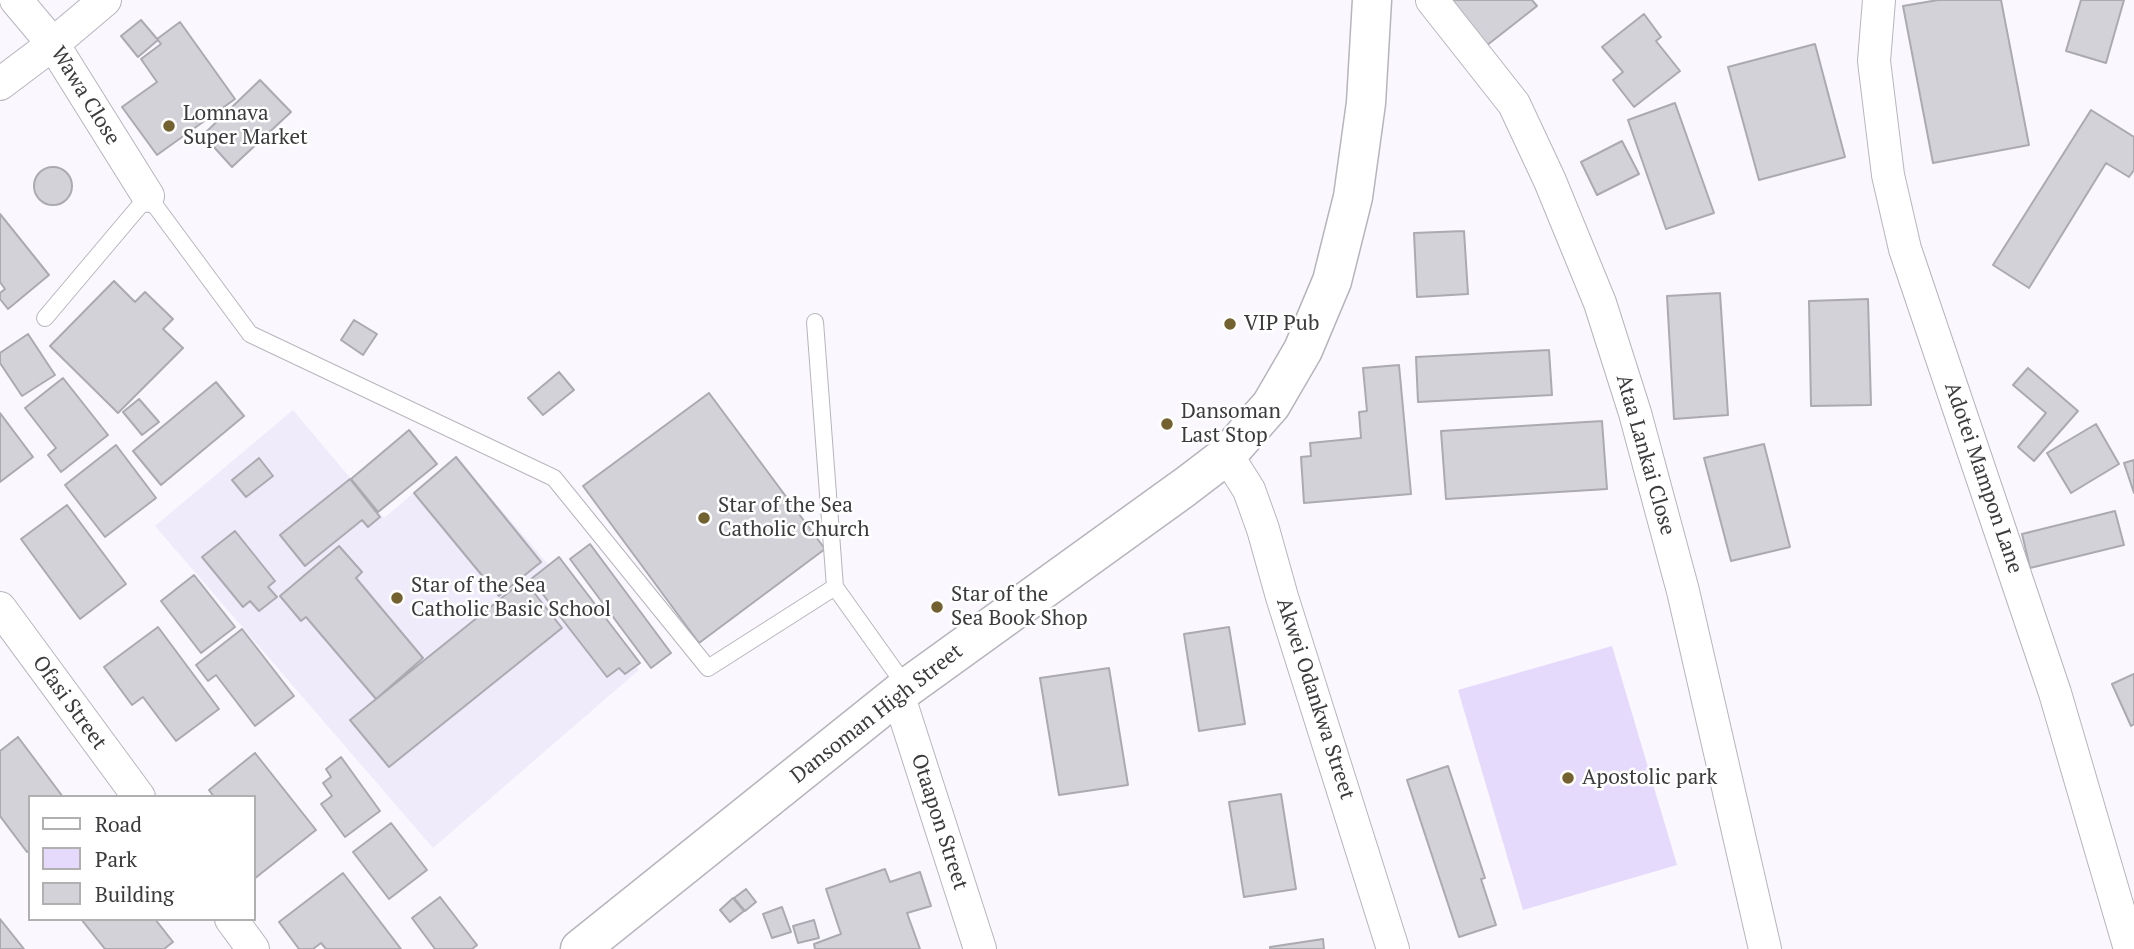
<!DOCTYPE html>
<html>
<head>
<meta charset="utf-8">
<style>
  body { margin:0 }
  #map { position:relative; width:2134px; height:949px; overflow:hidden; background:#faf7ff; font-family:"PT Serif",serif }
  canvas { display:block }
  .legend { position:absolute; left:28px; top:795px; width:228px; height:126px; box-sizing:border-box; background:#fff; border:2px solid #b1b0b1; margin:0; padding:9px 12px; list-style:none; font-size:21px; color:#3b3a3d }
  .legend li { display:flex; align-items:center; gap:14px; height:35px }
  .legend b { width:35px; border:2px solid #b1b0b1 }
</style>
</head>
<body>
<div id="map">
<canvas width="2134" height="949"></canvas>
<ul class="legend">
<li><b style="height:9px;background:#fff"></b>Road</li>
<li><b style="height:19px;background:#e5dafc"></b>Park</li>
<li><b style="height:19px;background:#d4d2d9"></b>Building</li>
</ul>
</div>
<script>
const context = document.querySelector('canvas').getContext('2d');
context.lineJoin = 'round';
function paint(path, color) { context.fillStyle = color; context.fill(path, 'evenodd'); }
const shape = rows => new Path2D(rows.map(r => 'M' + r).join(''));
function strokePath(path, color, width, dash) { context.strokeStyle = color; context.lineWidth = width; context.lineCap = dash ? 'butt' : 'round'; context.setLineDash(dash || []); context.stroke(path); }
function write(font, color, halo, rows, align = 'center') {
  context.font = font + ' "PT Serif",serif'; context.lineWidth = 5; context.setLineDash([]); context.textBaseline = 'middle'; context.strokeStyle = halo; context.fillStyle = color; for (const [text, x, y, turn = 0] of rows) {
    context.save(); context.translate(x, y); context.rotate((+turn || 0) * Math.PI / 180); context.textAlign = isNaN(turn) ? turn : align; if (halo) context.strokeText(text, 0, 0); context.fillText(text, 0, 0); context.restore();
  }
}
paint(shape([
  [293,410,384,518,456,457,639,670,433,848,155,526]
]), '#f0ebfa');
paint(shape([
  [1612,646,1677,865,1523,910,1458,690]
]), '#e5dafc');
const building = shape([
  [1449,0,1532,0,1537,6,1486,46,1449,0],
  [1938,0,2001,0,2029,145,1933,163,1903,6,1938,0],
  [2081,0,2124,0,2106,63,2066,51,2081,0],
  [1644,14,1661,37,1656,41,1680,71,1634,107,1613,80,1623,72,1602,47,1644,14],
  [141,20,158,40,138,57,121,36,141,20],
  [180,22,235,99,157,155,122,107,157,82,141,59,161,44,157,39,180,22],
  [1815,44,1845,157,1759,180,1728,67,1815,44],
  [260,80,291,112,232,167,203,135,260,80],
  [1675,103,1714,213,1666,229,1628,120,1675,103],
  [2091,110,2134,137,2134,170,2129,177,2106,163,2029,288,1993,265,2091,110],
  [1622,141,1639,174,1597,195,1581,162,1622,141],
  '34 186a19 19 0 1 1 38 0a19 19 0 1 1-38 0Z',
  [0,214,49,275,8,309,0,299,0,293,5,289,0,282,0,214],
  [1464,231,1468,294,1417,297,1414,233,1464,231],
  [114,281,135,302,145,292,173,319,163,329,183,348,118,413,50,346,114,281],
  [1720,293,1728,415,1674,419,1667,296,1720,293],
  [1868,299,1871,405,1811,406,1809,301,1868,299],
  [354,320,377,334,363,355,341,340,354,320],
  [28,334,55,375,22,396,0,363,0,353,28,334],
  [1549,350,1552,395,1418,402,1416,357,1549,350],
  [1399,365,1411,494,1304,503,1301,457,1311,456,1310,443,1361,438,1359,412,1367,411,1363,368,1399,365],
  [2028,368,2078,411,2034,461,2018,447,2046,413,2013,385,2028,368],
  [559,372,574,390,543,415,528,398,559,372],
  [63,378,108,435,61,472,48,455,56,448,25,408,63,378],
  [216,382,244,416,161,485,133,451,216,382],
  [709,393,825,549,699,643,583,486,709,393],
  [139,399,159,422,142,435,123,412,139,399],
  [0,413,33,457,0,482,0,413],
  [1602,421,1607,489,1446,499,1441,431,1602,421],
  [2096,424,2119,464,2071,493,2047,453,2096,424],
  [409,430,437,464,378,512,351,479,409,430],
  [1764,444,1790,547,1731,561,1704,458,1764,444],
  [116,445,156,498,105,537,65,485,116,445],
  [456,457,541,562,499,596,414,493,456,457],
  [259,458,273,476,246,497,232,480,259,458],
  [2134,460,2134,493,2124,463,2134,460],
  [350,479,380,517,368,527,362,520,305,566,280,535,350,479],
  [67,505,126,584,80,619,21,539,67,505],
  [2115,511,2124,545,2030,568,2022,534,2115,511],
  [235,531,275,581,268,587,277,597,259,611,250,601,243,607,202,557,235,531],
  [590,544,671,653,651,668,570,559,590,544],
  [339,546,362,572,356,578,423,658,376,699,306,617,301,621,280,596,339,546],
  [559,557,640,663,625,674,619,668,607,677,531,579,559,557],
  [194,575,235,627,201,653,161,601,194,575],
  [524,580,562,628,389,767,350,720,524,580],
  [158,627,219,709,176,741,143,697,132,705,104,667,158,627],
  [1229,627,1245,724,1199,731,1184,634,1229,627],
  [242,629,294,696,255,726,216,675,208,681,196,665,242,629],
  [1109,668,1128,785,1059,795,1040,678,1109,668],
  [2134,674,2134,724,2131,726,2112,684,2134,674],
  [18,737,63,797,30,797,30,850,27,852,0,816,0,751,18,737],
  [255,753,316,830,254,879,254,797,214,797,209,790,255,753],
  [341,757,380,811,345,837,321,804,332,796,323,783,331,777,326,769,341,757],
  [1448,766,1485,878,1481,879,1496,925,1459,937,1407,780,1448,766],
  [1281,794,1296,889,1244,897,1229,802,1281,794],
  [391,823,427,870,389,899,353,852,391,823],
  [885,869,890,882,920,872,931,906,907,913,920,949,815,949,814,944,841,934,826,889,885,869],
  [343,873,401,949,326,949,321,943,313,949,299,949,279,922,343,873],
  [746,889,756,902,745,911,734,898,746,889],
  [440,897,477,945,472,949,435,949,412,918,440,897],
  [733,898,744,911,730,922,720,910,733,898],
  [782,907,791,932,772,938,763,914,782,907],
  [0,919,24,949,0,949,0,919],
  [81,919,155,919,173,942,164,949,105,949,81,919],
  [814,920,819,938,798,943,793,926,814,920],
  [1323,939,1324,949,1270,949,1270,947,1323,939]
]);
paint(building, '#d4d2d9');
strokePath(building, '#acaab1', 2);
const service = shape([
  [45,318,148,196,250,334,554,478,708,668,835,587],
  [815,322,835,587,907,688]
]);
const minor = shape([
  [16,0,53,44,148,196],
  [1432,0,1514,104,1550,181,1600,303,1635,413,1683,591,1765,949],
  [1879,0,1874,61,1888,175,1905,249,2055,693,2130,949],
  [0,84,53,44,105,0],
  [1227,455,1249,490,1263,529,1282,597,1393,949],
  [0,608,139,797],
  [898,694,980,949],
  [231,919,253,949]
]);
const tertiary = shape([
  [580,949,898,694,1185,487,1227,455,1271,405,1303,350,1332,281,1353,197,1366,103,1372,0]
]);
strokePath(service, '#b7b5bc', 18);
strokePath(minor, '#b7b5bc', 34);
strokePath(tertiary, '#b7b5bc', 41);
strokePath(service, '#fff', 16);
strokePath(minor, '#fff', 32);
strokePath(tertiary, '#fff', 38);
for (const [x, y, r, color] of [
  [169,126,7,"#736230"],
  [1230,324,7,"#736230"],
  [1167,424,7,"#736230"],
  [704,518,7,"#736230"],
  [397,598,7,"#736230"],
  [937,607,7,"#736230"],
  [1568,778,7,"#736230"]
]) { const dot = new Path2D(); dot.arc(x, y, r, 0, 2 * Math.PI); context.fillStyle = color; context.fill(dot); strokePath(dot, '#fff', 2.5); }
write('21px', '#3b3a3d', '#fff', [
  ["Wawa Close",85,96,58],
  ["Ataa Lankai Close",1645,455,74],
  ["Adotei Mampon Lane",1983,478,71],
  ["Akwei Odankwa Street",1315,699,72],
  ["Ofasi Street",69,703,54],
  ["Dansoman High Street",877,714,-38],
  ["Otaapon Street",939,822,72]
]);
write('21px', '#3b3a3d', '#fff', [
  ["Lomnava",183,114],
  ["Super Market",183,138],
  ["VIP Pub",1244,324],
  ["Dansoman",1181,412],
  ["Last Stop",1181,436],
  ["Star of the Sea",718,506],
  ["Catholic Church",718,530],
  ["Star of the Sea",411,586],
  ["Catholic Basic School",411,610],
  ["Star of the",951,595],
  ["Sea Book Shop",951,619],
  ["Apostolic park",1582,778]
], 'left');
</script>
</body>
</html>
